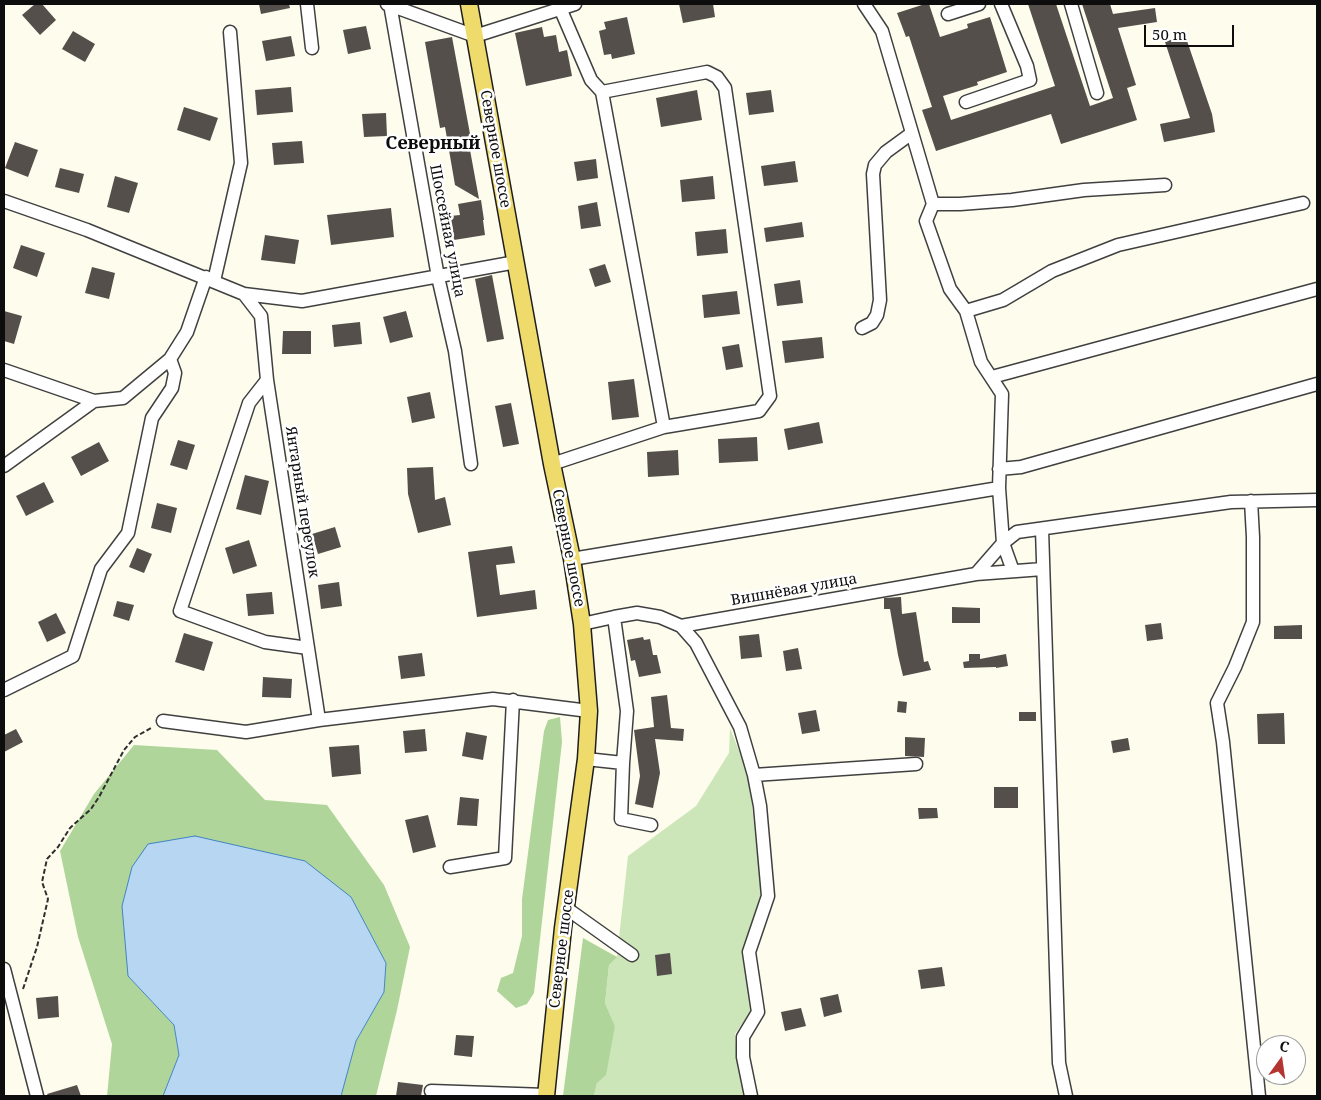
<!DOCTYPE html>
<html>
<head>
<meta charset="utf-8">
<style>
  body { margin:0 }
  #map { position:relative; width:1321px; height:1100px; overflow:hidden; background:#fefced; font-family:"Noto Serif",serif }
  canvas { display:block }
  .frame { position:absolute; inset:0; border:5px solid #0d0d0d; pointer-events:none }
  .north { position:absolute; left:1256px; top:1035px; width:50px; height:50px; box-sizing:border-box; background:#fff; border:1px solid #9e9e9e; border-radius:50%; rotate:14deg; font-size:14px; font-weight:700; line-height:20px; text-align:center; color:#0d0d0d }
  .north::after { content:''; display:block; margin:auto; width:18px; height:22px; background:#b3352f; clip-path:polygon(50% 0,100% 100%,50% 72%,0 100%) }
  .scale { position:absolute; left:1144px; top:25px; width:90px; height:22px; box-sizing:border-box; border:2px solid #0d0d0d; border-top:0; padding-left:6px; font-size:15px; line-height:18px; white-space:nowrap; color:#0d0d0d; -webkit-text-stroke:4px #fff; paint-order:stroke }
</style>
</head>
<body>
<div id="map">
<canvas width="1321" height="1100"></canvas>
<div class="frame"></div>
<div class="north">С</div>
<div class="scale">50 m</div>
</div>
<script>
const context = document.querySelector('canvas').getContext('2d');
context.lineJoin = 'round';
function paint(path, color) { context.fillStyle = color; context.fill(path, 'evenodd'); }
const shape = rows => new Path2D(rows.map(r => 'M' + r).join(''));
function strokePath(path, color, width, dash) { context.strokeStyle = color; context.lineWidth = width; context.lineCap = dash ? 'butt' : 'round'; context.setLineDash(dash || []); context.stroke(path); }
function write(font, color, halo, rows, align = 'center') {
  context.font = font + ' "Noto Serif",serif'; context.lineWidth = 5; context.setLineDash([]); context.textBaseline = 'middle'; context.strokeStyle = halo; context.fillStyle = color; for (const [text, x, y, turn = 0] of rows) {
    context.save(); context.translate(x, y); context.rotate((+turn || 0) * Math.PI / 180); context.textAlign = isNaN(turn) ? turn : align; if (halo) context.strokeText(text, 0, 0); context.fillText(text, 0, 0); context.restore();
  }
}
paint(shape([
  [730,728,749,776,761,893,745,950,752,1010,735,1034,737,1061,745,1096,594,1096,597,1083,615,1026,605,1003,609,965,617,956,628,856,696,806,729,753]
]), '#cce6ba');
paint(shape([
  [560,717,562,742,534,993,527,1004,516,1008,497,991,501,978,513,973,522,936,522,899,544,731,548,720],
  [134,745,217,750,265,800,327,805,384,885,410,947,397,1010,376,1096,341,1096,356,1041,384,992,386,963,351,897,128,976,174,1025,179,1055,163,1096,107,1096,112,1044,78,937,60,851,94,794],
  [583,938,617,957,609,965,605,1003,615,1026,606,1075,597,1083,594,1096,563,1096]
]), '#afd59a');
const water = shape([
  [195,836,305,861,351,897,386,963,384,992,356,1041,341,1096,163,1096,179,1055,174,1025,128,976,122,906,132,867,148,844,195,836]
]);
paint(water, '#b6d6f2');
strokePath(water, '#4284c3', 1);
paint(shape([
  [35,4,42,4,56,20,40,35,22,15],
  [259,4,289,4,290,8,261,14],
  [679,4,713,4,715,17,683,23],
  [925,4,929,4,940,37,968,28,967,24,990,17,1007,72,977,82,978,85,943,96,951,120,1055,86,1028,4,1056,4,1090,106,1113,98,1082,4,1110,4,1113,14,1155,8,1157,22,1118,28,1136,85,1127,88,1137,120,1061,144,1051,114,936,151,922,110,932,107,909,36,906,37,897,13],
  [627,17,635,54,612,59,611,54,604,55,599,31,606,29,604,22],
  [366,26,371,49,348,54,343,30],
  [542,27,544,37,556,35,559,52,567,50,572,76,526,86,515,33],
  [73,31,95,44,85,62,62,49],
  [1185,35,1212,114,1215,132,1164,142,1160,124,1190,118,1165,42],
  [291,36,295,56,266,61,262,41],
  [452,37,473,150,470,150,479,199,455,185,445,127,440,128,425,42],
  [291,87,293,112,257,115,255,90],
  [697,90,702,120,661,127,656,98],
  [771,90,774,112,749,115,746,93],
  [184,107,218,118,210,141,177,130],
  [386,113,387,136,364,137,362,114],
  [302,141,304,163,274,165,272,143],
  [15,142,38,150,28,177,5,168],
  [596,159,598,178,577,181,574,162],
  [795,161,798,182,764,186,761,166],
  [60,168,84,174,79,193,55,187],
  [115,176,138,183,129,213,107,207],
  [713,176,715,199,682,202,680,180],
  [481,200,484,220,483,220,485,235,454,240,450,216,460,215,458,204],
  [597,202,601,226,581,229,578,206],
  [391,208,394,237,331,245,327,215],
  [802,222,804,237,766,242,764,228],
  [726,229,728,253,697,256,695,232],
  [265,235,299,240,295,264,261,260],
  [21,245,45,253,37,277,13,268],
  [605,264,611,282,595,287,589,269],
  [92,267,115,273,109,299,85,293],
  [492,275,504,339,487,342,475,279],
  [800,280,803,303,777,306,774,284],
  [737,291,740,314,704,318,702,295],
  [4,311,22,316,14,344,4,341],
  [406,311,413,337,390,343,383,317],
  [360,322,362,344,334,347,332,325],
  [283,331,311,331,311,354,282,354],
  [822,337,824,358,785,363,782,341],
  [739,344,743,367,726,370,722,347],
  [634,379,639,417,612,420,608,382],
  [430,392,435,418,412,423,407,397],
  [511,403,519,444,503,447,495,406],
  [819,422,823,443,788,450,784,429],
  [757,437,758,461,719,463,718,439],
  [178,440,195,445,187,470,170,465],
  [99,442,109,461,81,476,71,457],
  [678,450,679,475,648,477,647,452],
  [433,467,435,500,445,497,451,525,418,533,408,494,407,468],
  [245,475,269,481,261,515,236,509],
  [44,482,54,502,26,516,16,496],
  [157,503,177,508,171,533,151,528],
  [335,527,341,547,318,554,312,534],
  [249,540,257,566,233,574,225,548],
  [512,546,515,563,496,565,500,595,535,590,537,609,477,617,468,552],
  [137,548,152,554,144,573,129,567],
  [339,582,342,606,321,609,318,585],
  [272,592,274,614,248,616,246,594],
  [901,597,902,614,916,612,924,662,928,661,931,670,903,676,898,655,890,609,884,609,884,598],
  [117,601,134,605,129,621,113,616],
  [952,607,980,608,980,623,952,623],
  [56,613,66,633,47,642,38,622],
  [1161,623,1163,639,1147,641,1145,625],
  [1302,625,1302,639,1274,639,1274,626],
  [184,633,213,642,204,671,175,662],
  [759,634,762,657,741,659,739,636],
  [643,637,644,640,650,639,653,655,657,655,661,673,639,677,635,660,631,661,627,640],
  [798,648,802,669,786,671,783,651],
  [422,653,425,676,401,679,398,656],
  [969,654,980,654,980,659,1006,654,1008,666,996,668,996,667,964,668,963,662,969,661],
  [263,677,292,679,291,698,262,697],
  [667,695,671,728,684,729,683,741,655,739,660,773,653,808,635,804,640,776,634,730,654,727,651,697],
  [898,701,907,702,906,713,897,712],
  [816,710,820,731,802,734,798,713],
  [1019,712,1036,712,1036,721,1019,721],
  [1284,713,1285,744,1258,744,1257,714],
  [16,729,23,742,4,752,4,735],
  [425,729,427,751,405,753,403,731],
  [466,732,487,736,483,760,462,756],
  [905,737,925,738,924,757,905,756],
  [1128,738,1130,750,1113,753,1111,741],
  [359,745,361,774,332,777,329,747],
  [994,787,1018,787,1018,808,994,808],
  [460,797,479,799,477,826,457,825],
  [918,808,937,808,938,818,919,819],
  [428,815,436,847,413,853,405,820],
  [670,953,672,974,657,976,655,955],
  [942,967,945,986,921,989,918,970],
  [838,994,842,1012,824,1017,820,998],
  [58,996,59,1017,38,1019,36,998],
  [801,1008,806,1026,785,1031,781,1012],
  [456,1035,474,1036,472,1057,454,1055],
  [398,1082,423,1085,421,1096,396,1096],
  [77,1085,81,1096,48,1096,47,1094]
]), '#544f4a');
const minor = shape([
  [307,4,312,48],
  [387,4,475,36,575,4],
  [390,4,438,277,455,351,471,464],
  [864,4,882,31,933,204,926,221,950,289,966,311,981,362,1002,394,999,488,1003,543,1013,571],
  [1071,4,1097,93],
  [948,14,979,4],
  [602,92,707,72,717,77,725,88,770,396,759,411,664,427],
  [966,102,1030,80,1027,66,1001,4],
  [4,201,87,230,244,294,302,301,516,262],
  [933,204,960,204,1012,200,1084,190,1165,185],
  [214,281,241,163,230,32],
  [244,294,261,316,267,380,319,720],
  [966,311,1003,300,1052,271,1118,245,1303,203],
  [862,328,872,323,877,315,880,300,873,174,875,165,886,152,912,133],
  [4,370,94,401],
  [992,377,1317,289],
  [267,380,249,403,180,611,265,642,308,648],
  [552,464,664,427,602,92,591,80,560,8],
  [4,466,94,401,123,398,170,359,187,332,206,277],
  [999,469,1021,467,1317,384],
  [1251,501,1253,537,1253,622,1235,667,1217,703,1223,742,1259,1096],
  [1042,529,1059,1063,1066,1096],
  [572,559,999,488],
  [976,574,1003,543,1017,532,1231,502,1317,500],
  [614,617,627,711,623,763],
  [582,624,614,617,637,613,660,617,681,626,976,574,1043,569],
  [681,626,696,643,740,727,754,775,760,806,768,896,749,952,758,1012,743,1037,743,1057,751,1096],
  [4,690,73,656,101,569,128,533,152,418,172,388,175,373,170,359],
  [163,721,246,732,319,720,493,699,589,711],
  [586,759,623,763,621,819,651,825],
  [754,775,916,764],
  [450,867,505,858,513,700],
  [566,908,632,955],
  [4,969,37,1096],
  [431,1091,546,1095]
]);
const major = shape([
  [469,4,552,464,572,559,582,624,589,711,586,759,563,928,546,1096]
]);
strokePath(minor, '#404040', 15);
strokePath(major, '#1e1e1e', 19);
strokePath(shape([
  [23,989,37,947,48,899,42,882,47,859,58,847,70,828,91,809,99,797,124,750,135,737,153,727]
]), '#2f2f2f', 2, [5, 2.5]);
strokePath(minor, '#fff', 12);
strokePath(major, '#efdb6c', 16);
write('15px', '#0d0d0d', '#fff', [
  ["Северное шоссе",495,149,80],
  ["Шоссейная улица",447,231,79],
  ["Янтарный переулок",302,502,81],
  ["Северное шоссе",568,548,79],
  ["Вишнёвая улица",794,590,-10],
  ["Северное шоссе",562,949,-83]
]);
write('bold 18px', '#0d0d0d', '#fff', [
  ["Северный",433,144]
]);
</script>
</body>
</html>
